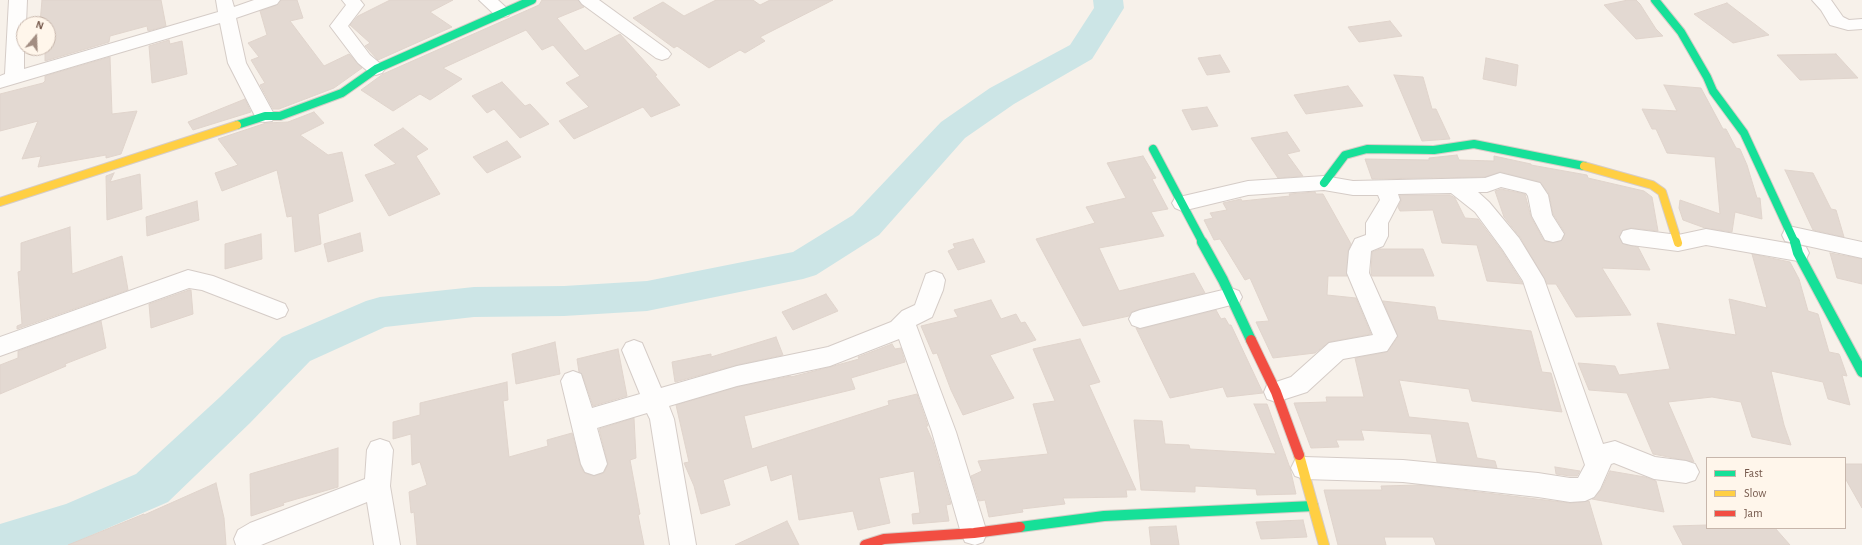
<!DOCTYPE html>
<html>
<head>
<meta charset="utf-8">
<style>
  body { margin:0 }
  #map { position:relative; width:1862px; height:545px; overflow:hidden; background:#f7f1ea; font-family:"Alegreya Sans",sans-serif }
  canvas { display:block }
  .legend { position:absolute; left:1706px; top:457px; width:140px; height:72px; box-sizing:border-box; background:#fff6eb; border:1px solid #c7b6ab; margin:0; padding:5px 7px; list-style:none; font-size:12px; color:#74574a }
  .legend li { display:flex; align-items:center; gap:8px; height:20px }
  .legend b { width:20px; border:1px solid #c7b6ab }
  .north { position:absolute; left:16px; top:16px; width:40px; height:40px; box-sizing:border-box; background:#fff6eb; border:1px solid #c7b6ab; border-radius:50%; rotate:19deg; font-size:11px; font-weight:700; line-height:16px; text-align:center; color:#74574a }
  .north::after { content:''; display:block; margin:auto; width:14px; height:18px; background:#a28d82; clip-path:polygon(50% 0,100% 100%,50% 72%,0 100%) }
</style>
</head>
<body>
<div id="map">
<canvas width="1862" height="545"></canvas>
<ul class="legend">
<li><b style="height:5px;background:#16e098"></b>Fast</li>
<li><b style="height:5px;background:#ffcf43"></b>Slow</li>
<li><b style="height:5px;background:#f24e42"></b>Jam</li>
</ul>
<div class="north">N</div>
</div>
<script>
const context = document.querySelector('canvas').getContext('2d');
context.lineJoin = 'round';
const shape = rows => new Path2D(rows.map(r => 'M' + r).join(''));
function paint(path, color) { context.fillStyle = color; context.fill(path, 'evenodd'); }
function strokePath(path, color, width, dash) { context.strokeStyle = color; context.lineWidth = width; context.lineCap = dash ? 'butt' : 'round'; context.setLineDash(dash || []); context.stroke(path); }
paint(shape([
  [1093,0,1123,0,1124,8,1092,59,1014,104,965,138,879,235,816,275,803,279,647,311,564,316,474,317,385,327,310,361,250,423,168,502,69,545,0,545,0,524,66,504,136,474,220,397,282,337,366,301,380,297,474,287,564,286,647,281,793,252,853,215,941,122,990,88,1070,45,1094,8,1093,0]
]), '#cce5e6');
const building = shape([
  [42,0,161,0,166,26,148,31,147,26,110,36,109,42,45,61,45,48,48,48,48,24,45,24,45,22,40,23,42,0],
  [281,0,297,0,303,18,290,21,324,66,349,54,362,68,334,88,279,109,273,109,260,85,265,83,251,60,259,57,248,43,267,35,260,11,277,5,281,0],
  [390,0,453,0,430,12,452,27,378,60,365,46,370,43,350,25,358,16,390,0],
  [542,0,578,0,584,7,557,18,585,51,620,34,657,75,655,76,680,105,651,117,643,107,574,139,559,121,589,107,566,83,580,76,553,45,542,50,526,30,443,68,462,79,430,100,420,94,393,111,361,90,383,74,539,5,542,0],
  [716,0,753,0,760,5,770,0,833,0,760,37,765,41,745,53,740,50,709,68,677,46,674,48,633,18,663,2,684,16,716,0],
  [1628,0,1636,0,1640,4,1656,29,1663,36,1636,39,1604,5,1628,0],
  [1727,3,1769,35,1733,43,1694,14,1727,3],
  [1390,21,1402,36,1359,42,1348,27,1390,21],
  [169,40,170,44,182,41,187,74,152,83,149,46,169,40],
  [1836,54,1858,78,1800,80,1777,55,1836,54],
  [1220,55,1230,72,1207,75,1198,58,1220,55],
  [110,57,112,114,137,111,121,154,106,158,106,155,38,167,41,156,22,159,38,121,0,131,0,94,43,83,45,81,45,76,110,57],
  [1486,58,1518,65,1516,86,1483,79,1486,58],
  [1394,75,1423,77,1432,109,1436,109,1450,139,1422,141,1394,75],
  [502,82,525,106,530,104,549,124,520,138,494,109,487,113,472,96,502,82],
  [1664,85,1701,88,1723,129,1726,129,1736,148,1740,149,1747,165,1757,198,1760,198,1762,219,1735,212,1732,232,1705,228,1683,220,1679,208,1680,200,1720,214,1715,157,1667,153,1656,129,1652,129,1642,109,1677,111,1664,85],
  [1348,86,1363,106,1306,114,1294,95,1348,86],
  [245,99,251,112,193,130,188,122,245,99],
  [1207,107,1218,126,1192,130,1182,110,1207,107],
  [314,112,324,123,300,135,328,155,342,152,353,201,318,214,321,244,295,252,292,216,287,217,277,170,222,191,215,173,238,165,218,139,266,123,288,122,314,112],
  [403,128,428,149,416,156,440,194,389,216,365,175,396,164,374,145,403,128],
  [1287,132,1300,151,1287,154,1303,176,1278,178,1251,138,1287,132],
  [507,141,521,157,487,173,473,157,507,141],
  [1457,155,1459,160,1494,161,1494,156,1531,164,1531,165,1587,175,1588,178,1644,191,1652,197,1658,231,1631,228,1623,230,1619,236,1623,244,1638,247,1650,270,1602,268,1631,315,1576,317,1556,284,1547,284,1520,237,1504,217,1495,191,1501,189,1525,194,1531,217,1544,241,1553,243,1561,241,1565,233,1553,214,1549,194,1540,182,1500,172,1485,177,1372,179,1365,159,1429,160,1429,158,1457,155],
  [1143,156,1156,178,1152,179,1168,209,1151,212,1164,236,1099,248,1119,291,1194,273,1205,293,1140,309,1131,312,1129,316,1083,326,1036,239,1095,223,1086,207,1126,198,1107,163,1143,156],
  [1785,170,1813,173,1831,209,1836,210,1844,237,1813,230,1785,170],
  [114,173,110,182,140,174,142,209,107,220,106,176,114,173],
  [1315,192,1316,194,1323,194,1351,244,1348,251,1347,276,1328,276,1327,295,1356,298,1371,334,1329,342,1315,353,1273,358,1256,322,1269,321,1250,278,1245,280,1220,239,1214,240,1204,220,1213,218,1210,213,1227,210,1223,203,1241,199,1242,201,1290,196,1289,194,1315,192],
  [1400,195,1450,195,1455,198,1465,218,1478,219,1502,251,1523,284,1487,281,1477,245,1442,243,1433,210,1400,211,1398,207,1401,201,1400,195],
  [197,201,199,220,147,236,146,217,197,201],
  [70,227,72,274,122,256,128,290,17,329,17,326,22,324,18,272,21,271,21,243,70,227],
  [360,233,363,251,328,262,324,244,360,233],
  [261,234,262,259,225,269,225,244,261,234],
  [973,239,985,262,958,270,948,251,955,248,953,244,973,239],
  [1380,249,1423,249,1434,276,1372,276,1371,273,1372,252,1380,249],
  [1830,253,1862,259,1862,284,1837,278,1830,253],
  [1752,254,1790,262,1799,279,1808,311,1818,314,1829,352,1839,354,1840,356,1847,376,1842,375,1850,405,1828,399,1823,382,1771,371,1784,425,1791,445,1752,437,1741,402,1712,397,1668,402,1694,462,1653,454,1627,393,1589,390,1578,363,1615,366,1619,375,1670,369,1657,323,1736,335,1729,299,1767,308,1752,254],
  [189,290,191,290,193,314,151,328,149,304,189,290],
  [826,294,838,311,793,330,782,312,826,294],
  [991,300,1001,319,1016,314,1021,323,1025,322,1036,340,990,355,1014,398,963,415,951,390,937,353,933,354,921,326,958,317,954,310,991,300],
  [1383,301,1435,307,1438,320,1531,331,1542,372,1551,373,1562,412,1472,401,1469,389,1399,380,1409,417,1468,423,1477,458,1495,461,1497,468,1437,462,1431,434,1361,430,1364,440,1336,440,1339,447,1311,448,1294,403,1327,402,1326,397,1364,397,1355,358,1387,352,1398,337,1383,301],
  [1216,310,1221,319,1225,318,1229,325,1231,325,1263,393,1227,397,1223,387,1170,398,1136,328,1140,329,1216,310],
  [101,321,106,348,65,364,66,366,0,394,0,365,18,358,18,351,101,321],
  [776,337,783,355,737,365,675,382,672,362,711,354,711,357,776,337],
  [1080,339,1100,382,1089,385,1136,490,1126,490,1127,497,1063,498,1065,504,1022,509,1023,512,989,517,985,500,979,501,971,476,982,471,978,461,1048,454,1033,404,1055,401,1033,349,1080,339],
  [555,342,560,374,516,384,512,354,555,342],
  [892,344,895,349,901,348,905,362,851,378,855,389,744,416,752,449,889,405,888,401,917,394,928,426,926,426,933,442,951,504,946,505,949,521,913,524,912,514,920,513,914,471,879,478,890,523,858,530,853,511,799,520,792,474,771,481,767,465,723,480,730,505,701,514,694,486,684,463,689,462,676,405,737,387,791,376,791,377,830,367,859,359,858,357,892,344],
  [618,349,627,396,593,406,582,374,579,372,577,359,618,349],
  [507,382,508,400,503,401,509,457,548,446,547,440,572,433,580,464,584,473,594,476,604,473,608,464,599,429,634,418,636,458,630,460,640,514,638,515,644,545,417,545,414,512,411,513,409,492,427,485,420,462,412,465,411,434,393,439,393,422,420,415,420,403,507,382],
  [1254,404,1267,404,1290,468,1296,494,1257,495,1256,489,1195,486,1195,492,1141,490,1134,420,1162,421,1165,444,1189,445,1190,449,1276,454,1254,404],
  [338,448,338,487,283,503,284,505,251,516,250,474,338,448],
  [1845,464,1862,464,1862,508,1845,478,1845,464],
  [1555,467,1580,471,1577,476,1570,476,1556,474,1555,467],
  [1610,471,1645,477,1656,481,1664,512,1592,499,1601,490,1610,471],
  [216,483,224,518,226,545,68,545,144,514,144,515,216,483],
  [1420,485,1570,503,1589,501,1602,545,1436,545,1433,537,1384,537,1386,545,1338,545,1324,490,1382,490,1381,486,1420,485],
  [1303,520,1307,537,1261,539,1256,522,1303,520],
  [787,521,799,545,735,545,787,521],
  [1707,525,1707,528,1775,528,1790,545,1683,545,1673,526,1707,525],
  [1176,526,1179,545,1151,545,1149,527,1176,526]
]);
paint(building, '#e3d9d2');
strokePath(building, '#e0d4cc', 1);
const street = shape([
  [9,0,27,0,26,24,24,24,24,69,218,12,216,0,232,0,234,7,254,0,280,0,277,4,236,18,246,63,275,116,272,121,265,122,258,121,255,116,228,63,220,23,0,88,0,76,5,74,9,0],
  [342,0,360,0,364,5,348,26,370,55,382,65,385,69,382,73,376,75,370,73,358,63,330,26,346,5,342,0],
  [479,0,498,0,511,12,508,16,502,17,496,16,479,0],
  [579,0,599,0,668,50,671,54,668,58,662,60,656,58,582,4,579,0],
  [1812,0,1831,0,1843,17,1849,20,1862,19,1862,29,1848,30,1830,25,1821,10,1812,0],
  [1500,173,1540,183,1548,195,1552,215,1564,234,1561,240,1553,242,1545,240,1532,216,1528,196,1526,193,1501,187,1487,192,1478,192,1489,202,1519,238,1544,279,1603,444,1615,441,1655,457,1686,461,1695,464,1699,472,1695,480,1686,483,1654,479,1614,463,1611,464,1600,489,1594,497,1585,501,1570,502,1538,497,1403,482,1304,479,1295,476,1291,468,1295,460,1304,457,1403,460,1538,473,1570,478,1578,478,1585,465,1523,281,1503,250,1475,212,1451,193,1398,194,1400,200,1388,223,1388,236,1383,246,1371,251,1369,273,1397,336,1387,351,1343,359,1307,392,1276,402,1267,399,1264,392,1267,385,1291,377,1329,343,1373,335,1347,273,1349,251,1355,239,1366,235,1366,223,1380,200,1378,195,1353,195,1324,190,1248,195,1182,211,1175,208,1172,203,1175,198,1248,181,1324,176,1353,181,1485,178,1500,173],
  [1793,227,1862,242,1862,258,1785,241,1782,235,1785,229,1793,227],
  [1631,229,1678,235,1706,229,1798,245,1806,247,1809,253,1806,259,1798,261,1706,245,1678,251,1631,245,1623,243,1620,237,1623,231,1631,229],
  [188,270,213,276,285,304,288,310,285,316,277,319,202,290,189,288,0,356,0,337,188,270],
  [934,271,942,274,945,280,943,290,932,317,916,325,956,432,987,533,983,542,975,545,965,542,961,533,932,432,899,339,830,366,737,386,669,406,674,419,696,545,670,545,650,419,647,413,597,428,607,464,603,472,594,475,585,472,581,464,561,381,565,374,573,371,581,374,592,408,640,394,622,350,626,343,634,340,642,343,661,388,737,366,828,347,891,322,902,311,915,305,926,274,934,271],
  [1231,288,1239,291,1242,297,1239,303,1140,328,1132,325,1129,319,1132,313,1140,310,1231,288],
  [380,439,389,442,393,450,390,486,400,545,374,545,367,502,261,545,236,545,234,539,238,530,250,523,365,479,367,450,371,442,380,439]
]);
const fastFar1 = shape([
  [1655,0,1681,32,1707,77,1713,91,1744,133,1795,243],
  [237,125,265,116,280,116,342,93,376,69,532,0],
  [1153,149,1203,243],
  [1324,183,1345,155,1367,149,1434,150,1474,144,1584,166]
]);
const fast = shape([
  [1202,242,1223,280,1251,340],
  [1795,242,1798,253,1862,372],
  [1020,527,1104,516,1313,506]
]);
const slowFar1 = shape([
  [1584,166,1652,185,1662,192,1678,243],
  [0,202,237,125]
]);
const slow = shape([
  [1299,455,1324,545]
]);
const jam = shape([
  [1251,340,1276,392,1299,455],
  [865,545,884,539,974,533,1020,527]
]);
strokePath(street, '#d5ccc7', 2);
strokePath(fastFar1, '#d6ccc6', 10);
strokePath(fast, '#d6ccc6', 12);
strokePath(slowFar1, '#d6ccc6', 10);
strokePath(slow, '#d6ccc6', 12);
strokePath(jam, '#d6ccc6', 12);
paint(street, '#fefdfc');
strokePath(fastFar1, '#16e098', 8);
strokePath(fast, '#16e098', 10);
strokePath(slowFar1, '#ffcf43', 8);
strokePath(slow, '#ffcf43', 10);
strokePath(jam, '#f24e42', 10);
</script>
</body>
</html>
